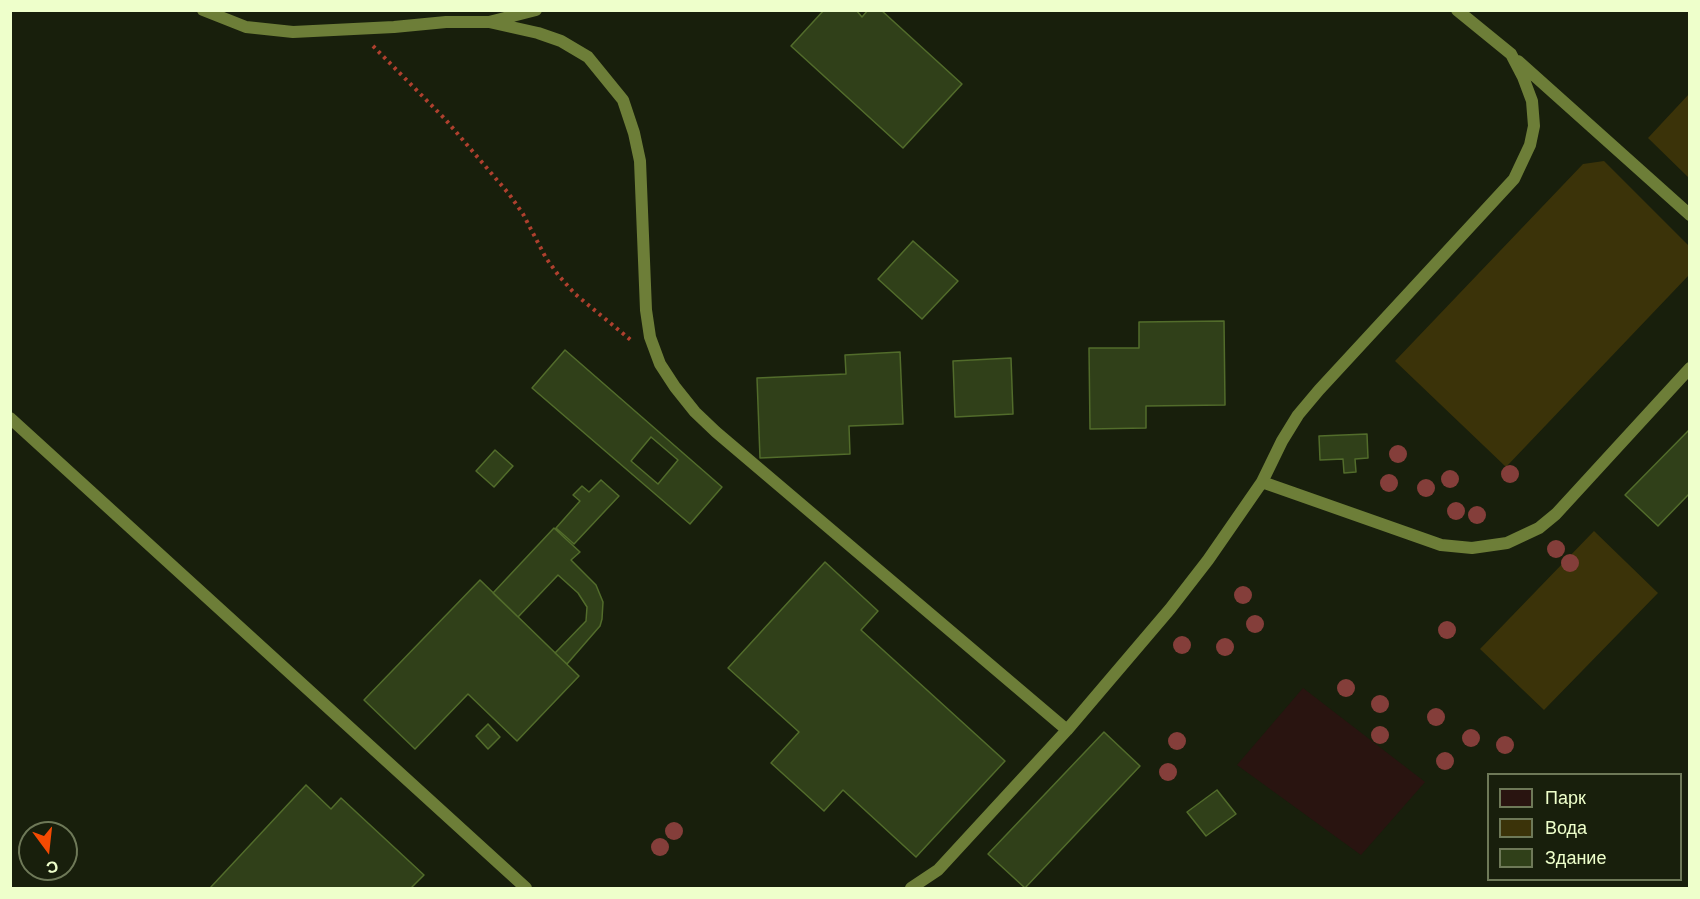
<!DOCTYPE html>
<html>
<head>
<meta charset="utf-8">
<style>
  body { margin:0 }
  #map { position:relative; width:1700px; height:899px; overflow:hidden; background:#181f0c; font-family:Helvetica,sans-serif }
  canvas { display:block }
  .frame { position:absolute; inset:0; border:12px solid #eeffcb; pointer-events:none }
  .legend { position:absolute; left:1487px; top:773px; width:195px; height:108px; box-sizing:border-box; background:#181f0c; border:2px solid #6e7958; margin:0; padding:8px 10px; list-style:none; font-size:18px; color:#eeffcb }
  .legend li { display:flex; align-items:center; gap:12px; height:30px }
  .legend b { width:30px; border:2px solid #6e7958 }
  .north { position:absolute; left:18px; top:821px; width:60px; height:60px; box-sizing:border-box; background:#181f0c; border:2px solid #6e7958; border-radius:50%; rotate:165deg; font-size:16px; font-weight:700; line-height:24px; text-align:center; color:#eeffcb }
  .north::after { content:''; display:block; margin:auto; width:21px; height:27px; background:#f44a02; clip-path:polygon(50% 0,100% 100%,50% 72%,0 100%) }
</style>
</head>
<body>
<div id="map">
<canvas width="1700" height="899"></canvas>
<div class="frame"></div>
<ul class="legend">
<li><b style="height:16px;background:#291410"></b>Парк</li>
<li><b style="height:16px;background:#3b3309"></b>Вода</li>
<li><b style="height:16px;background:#304019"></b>Здание</li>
</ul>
<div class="north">С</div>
</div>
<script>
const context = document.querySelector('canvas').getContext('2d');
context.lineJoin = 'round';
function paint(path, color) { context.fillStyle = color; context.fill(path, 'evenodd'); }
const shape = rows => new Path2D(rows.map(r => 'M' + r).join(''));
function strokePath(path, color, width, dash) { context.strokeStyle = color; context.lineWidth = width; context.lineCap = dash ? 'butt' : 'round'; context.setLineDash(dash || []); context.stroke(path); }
paint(shape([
  [1303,688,1425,782,1361,855,1237,765]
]), '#291410');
paint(shape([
  [1689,94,1689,178,1648,138],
  [1604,161,1689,246,1689,275,1506,467,1395,361,1583,164],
  [1594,531,1658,593,1544,710,1480,649]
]), '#3b3309');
const building = shape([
  [824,10,856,10,862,17,868,10,881,10,962,84,903,148,791,46,824,10],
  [913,241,958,281,922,319,878,279,913,241],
  [1224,321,1225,405,1146,406,1146,428,1090,429,1089,348,1139,348,1139,322,1224,321],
  [565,350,722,487,690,524,532,388,565,350],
  [900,352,903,424,849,426,850,454,760,458,757,378,846,374,845,355,900,352],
  [1011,358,1013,414,955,417,953,361,1011,358],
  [1690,429,1690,493,1658,526,1625,495,1690,429],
  [1367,434,1368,458,1355,459,1356,472,1344,473,1343,459,1320,460,1319,436,1367,434],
  [651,437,678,460,658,484,631,461,651,437],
  [495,450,513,466,494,487,476,471,495,450],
  [601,480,619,496,574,544,556,528,580,501,573,495,582,486,589,492,601,480],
  [554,528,580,552,571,560,596,585,603,602,602,619,600,626,567,664,555,653,586,621,587,607,578,593,558,575,518,617,493,593,554,528],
  [825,562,878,611,861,630,1005,761,916,857,843,790,824,811,771,763,799,732,728,668,825,562],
  [480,580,579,676,517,741,468,694,415,749,364,700,480,580],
  [488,724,500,737,488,749,476,736,488,724],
  [1104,732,1140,766,1025,888,988,854,1104,732],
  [306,785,331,809,341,798,424,875,411,888,210,888,306,785],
  [1217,790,1236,814,1206,836,1187,812,1217,790]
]);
paint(building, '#304019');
strokePath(building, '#526c2b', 1.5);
strokePath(shape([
  [373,46,445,119,509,194,523,214,546,258,559,276,575,294,632,341]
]), '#af402e', 4, [3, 4.5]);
strokePath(shape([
  [203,10,246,27,293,32,394,27,446,22,489,22,536,10],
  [489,22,538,33,561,41,588,57,623,100,634,133,640,161,646,310,650,337,660,364,675,387,695,412,716,432,1067,730],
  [1518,61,1690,215],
  [10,418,526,888],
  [1262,482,1441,545,1472,548,1507,543,1539,528,1556,514,1690,368],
  [911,888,938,870,1067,730,1170,609,1208,560,1262,482,1282,441,1298,415,1319,390,1514,179,1530,145,1534,126,1532,101,1523,77,1511,54,1457,10]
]), '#6d7e38', 12);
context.fillStyle = '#843e3a';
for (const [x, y] of [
  [1398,454],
  [1510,474],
  [1450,479],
  [1389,483],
  [1426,488],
  [1456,511],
  [1477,515],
  [1556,549],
  [1570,563],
  [1243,595],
  [1255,624],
  [1447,630],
  [1182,645],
  [1225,647],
  [1346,688],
  [1380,704],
  [1436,717],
  [1380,735],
  [1471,738],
  [1177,741],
  [1505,745],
  [1445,761],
  [1168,772],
  [674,831],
  [660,847]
]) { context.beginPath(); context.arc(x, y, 9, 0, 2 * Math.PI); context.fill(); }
</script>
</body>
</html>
